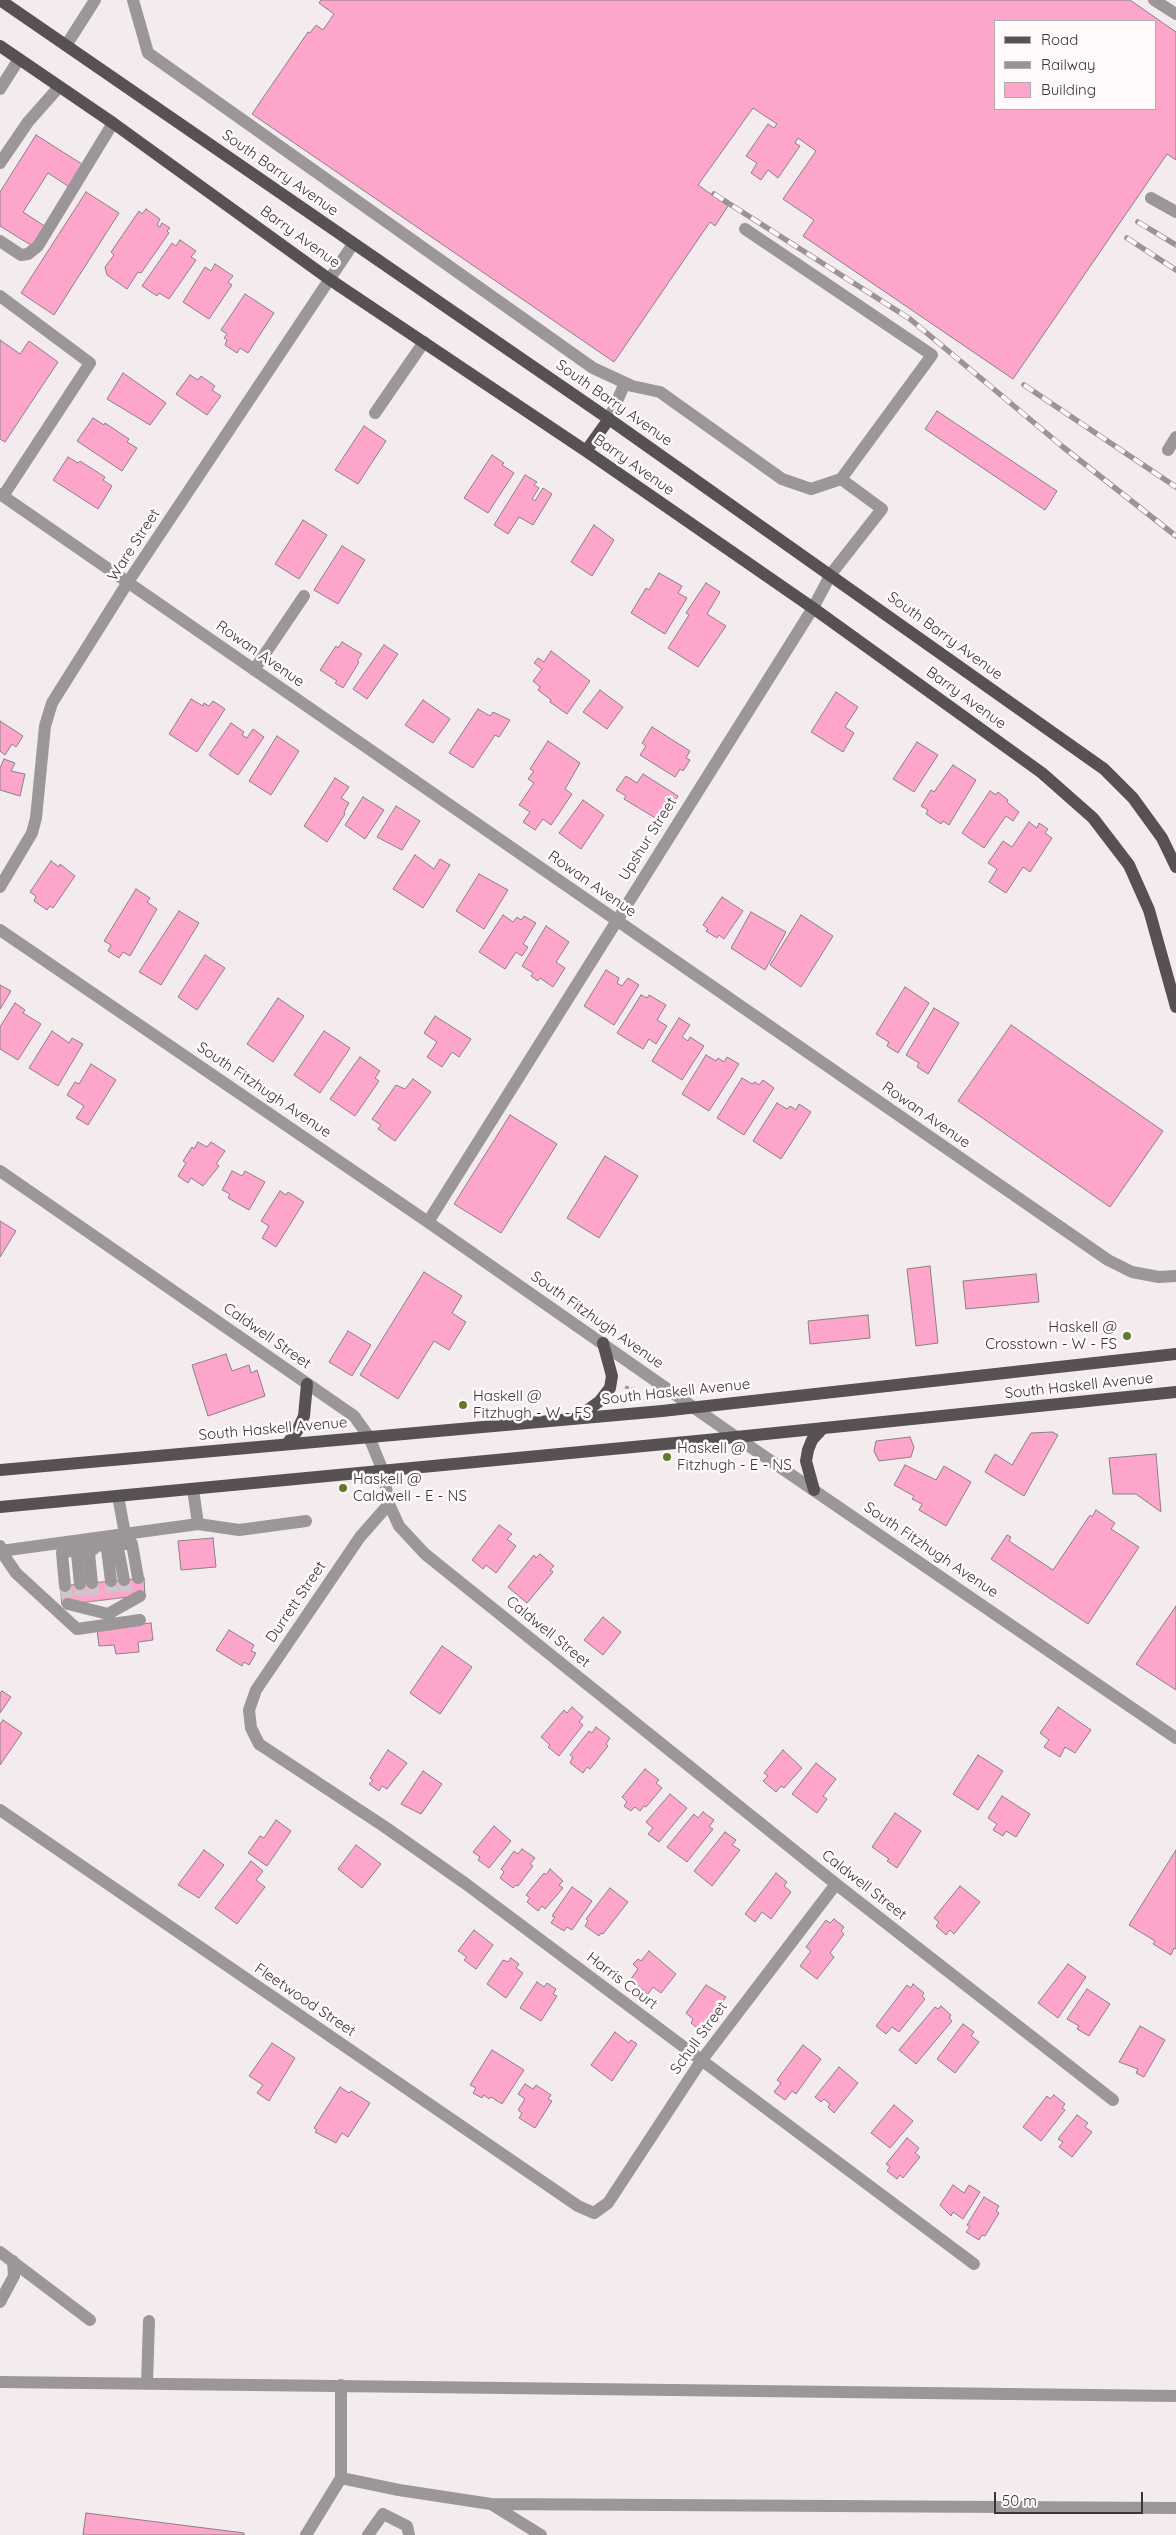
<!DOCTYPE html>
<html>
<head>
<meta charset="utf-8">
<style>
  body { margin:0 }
  #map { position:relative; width:1176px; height:2535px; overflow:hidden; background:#f4ebee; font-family:Quicksand,sans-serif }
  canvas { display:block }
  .legend { position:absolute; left:994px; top:20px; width:162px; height:90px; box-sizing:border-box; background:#fff9fb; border:1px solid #afabac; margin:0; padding:6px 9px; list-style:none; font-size:15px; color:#383536 }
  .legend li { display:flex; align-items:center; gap:10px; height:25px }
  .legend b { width:25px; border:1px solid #afabac }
  .scale { position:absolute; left:994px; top:2492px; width:149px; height:22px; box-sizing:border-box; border:2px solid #383536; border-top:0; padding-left:6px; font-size:15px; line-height:18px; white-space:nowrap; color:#383536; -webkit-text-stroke:4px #fff9fb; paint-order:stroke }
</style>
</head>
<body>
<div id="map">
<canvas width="1176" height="2535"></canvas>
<ul class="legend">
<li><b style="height:6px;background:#575153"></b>Road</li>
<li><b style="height:6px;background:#9a9496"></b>Railway</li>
<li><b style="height:14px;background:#fda5cb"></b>Building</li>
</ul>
<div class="scale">50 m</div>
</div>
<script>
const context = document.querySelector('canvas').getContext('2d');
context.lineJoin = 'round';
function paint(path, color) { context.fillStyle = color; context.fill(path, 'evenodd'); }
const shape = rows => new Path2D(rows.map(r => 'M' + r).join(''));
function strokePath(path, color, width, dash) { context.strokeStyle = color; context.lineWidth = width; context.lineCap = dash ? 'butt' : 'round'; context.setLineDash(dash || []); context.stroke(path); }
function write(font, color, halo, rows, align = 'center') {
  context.font = font + ' Quicksand,sans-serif'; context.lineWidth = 5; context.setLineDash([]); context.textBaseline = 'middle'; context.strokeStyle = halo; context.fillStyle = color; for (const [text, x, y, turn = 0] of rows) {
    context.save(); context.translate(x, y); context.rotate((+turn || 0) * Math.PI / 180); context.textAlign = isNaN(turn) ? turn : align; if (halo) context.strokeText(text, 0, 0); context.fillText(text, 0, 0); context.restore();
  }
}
const building = shape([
  [321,0,1130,0,1176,32,1176,160,1167,154,1013,379,803,236,814,220,783,199,816,151,798,138,795,143,800,146,778,178,768,170,761,180,751,173,757,163,746,156,768,124,774,128,777,124,753,108,698,185,728,206,715,226,710,222,614,362,252,114,308,32,310,33,316,25,323,30,334,14,319,3,321,0],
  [995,21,1155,21,1155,109,995,109,995,21],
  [36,135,85,166,71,188,48,173,23,212,46,227,34,247,0,226,0,192,36,135],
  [86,192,119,213,54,315,21,293,86,192],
  [146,209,160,219,157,225,160,227,162,223,170,228,167,231,169,233,141,273,138,272,127,289,107,275,105,267,114,255,111,252,139,211,142,214,146,209],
  [180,240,196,251,191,257,196,260,169,299,159,293,157,296,142,286,172,243,176,246,180,240],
  [215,264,233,276,228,282,232,285,209,319,183,302,205,267,211,271,215,264],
  [245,294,274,313,248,353,240,348,237,353,225,345,227,340,224,338,227,334,221,330,245,294],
  [0,340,20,354,29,341,58,362,5,442,0,439,0,340],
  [123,373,166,403,150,425,107,399,123,373],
  [190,375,198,380,201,376,215,386,212,390,221,396,207,415,176,394,190,375],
  [937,411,1057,491,1045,510,925,429,937,411],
  [93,418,104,425,105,423,129,439,127,442,137,448,122,471,77,441,93,418],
  [364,426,386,441,358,484,335,470,364,426],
  [492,455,504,463,502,465,514,473,488,513,464,498,492,455],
  [68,457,78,463,80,461,105,477,103,480,112,486,98,509,53,480,68,457],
  [525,475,537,482,534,485,539,488,532,499,535,501,543,488,552,494,533,525,519,517,508,534,494,525,525,475],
  [303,520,327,535,299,579,275,564,303,520],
  [594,525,614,540,592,576,571,562,594,525],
  [342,546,365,560,338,604,314,590,342,546],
  [659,573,682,586,678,593,687,598,665,634,631,613,646,588,649,590,659,573],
  [706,583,720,592,707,614,726,626,698,667,668,648,689,615,686,613,706,583],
  [342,642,362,654,357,661,359,662,343,688,335,683,337,681,320,670,336,646,338,648,342,642],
  [384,645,398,654,367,699,353,689,384,645],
  [551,651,590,681,567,714,550,702,551,700,538,690,540,687,533,681,542,669,534,663,538,658,544,662,551,651],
  [600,690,623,707,607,729,583,712,600,690],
  [836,692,858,707,845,727,854,733,843,752,811,732,836,692],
  [191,699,203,706,204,703,209,706,213,701,225,709,197,752,169,734,191,699],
  [423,700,450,719,433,743,405,725,423,700],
  [478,709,490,716,493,712,510,720,499,737,495,735,473,768,449,753,478,709],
  [0,721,23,736,16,747,12,744,5,755,0,751,0,721],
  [231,723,244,732,242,735,247,738,253,729,264,737,238,775,209,755,231,723],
  [652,727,690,751,686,758,690,760,683,771,680,769,675,777,640,755,646,746,642,743,652,727],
  [277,736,299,751,271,795,249,781,277,736],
  [548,741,580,763,565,789,572,794,551,825,543,819,535,830,523,822,530,812,519,805,534,783,528,779,534,771,530,769,548,741],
  [917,742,938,755,914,792,893,779,917,742],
  [4,759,15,763,11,771,25,774,20,796,0,790,0,768,4,759],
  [953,765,976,780,949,825,943,821,941,824,926,814,928,810,921,806,931,790,934,792,953,765],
  [643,774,678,796,673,805,666,801,664,804,671,808,662,822,624,799,626,796,616,790,626,776,637,783,643,774],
  [335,778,349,787,341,798,349,803,344,812,345,814,327,842,304,826,335,778],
  [990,791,996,795,998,792,1008,800,1007,802,1019,812,1013,821,1006,816,984,848,962,833,990,791],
  [363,797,384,810,365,839,345,825,363,797],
  [583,800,604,815,581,849,559,833,583,800],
  [396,806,420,821,402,850,377,837,396,806],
  [1029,822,1037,828,1039,823,1048,829,1045,833,1052,838,1030,872,1023,867,1006,893,989,882,997,869,988,863,1003,841,1012,847,1029,822],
  [415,855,434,869,440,859,450,865,423,908,393,889,415,855],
  [51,861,59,867,60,864,75,876,53,908,50,906,47,910,34,901,36,896,30,892,51,861],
  [479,874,508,890,484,929,456,911,479,874],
  [136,889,150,898,147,902,157,909,130,956,123,952,119,958,108,951,111,945,104,941,136,889],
  [722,897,743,911,724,939,719,935,717,938,706,931,708,929,703,925,722,897],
  [179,911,199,923,161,985,139,972,179,911],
  [751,912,786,932,765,970,731,948,751,912],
  [503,915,513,922,517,917,521,920,524,916,536,923,523,944,528,947,522,956,516,952,505,969,479,952,503,915],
  [801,915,833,936,801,987,770,965,801,915],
  [546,926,569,942,556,962,565,968,553,987,540,978,538,981,531,976,533,973,522,966,546,926],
  [205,955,225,968,197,1010,178,997,205,955],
  [606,970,619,978,617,983,622,986,628,978,639,985,614,1025,584,1006,606,970],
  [0,985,11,991,0,1009,0,985],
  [905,987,929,1003,898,1053,887,1046,889,1042,876,1034,905,987],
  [641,995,647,998,649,995,666,1005,657,1020,667,1026,656,1044,649,1039,643,1049,617,1033,641,995],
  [278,998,304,1016,273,1062,247,1044,278,998],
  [15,1003,25,1010,23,1013,41,1024,18,1060,0,1049,0,1027,15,1003],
  [934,1008,959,1023,928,1074,917,1067,919,1063,906,1055,934,1008],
  [435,1016,471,1039,459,1057,452,1052,442,1067,427,1057,437,1042,424,1033,435,1016],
  [679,1018,690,1025,682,1037,688,1041,690,1037,704,1046,682,1080,652,1061,679,1018],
  [1011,1025,1163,1131,1110,1207,958,1101,1011,1025],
  [52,1031,69,1043,72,1038,83,1044,58,1086,29,1068,52,1031],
  [324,1031,350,1048,320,1093,294,1075,324,1031],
  [706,1055,716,1061,718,1058,724,1062,727,1057,739,1064,709,1111,682,1094,706,1055],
  [360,1057,380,1071,375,1078,379,1081,355,1116,330,1099,360,1057],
  [91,1064,116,1080,88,1125,76,1118,84,1106,67,1095,75,1082,79,1084,91,1064],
  [742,1078,752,1084,755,1082,759,1085,763,1080,774,1088,744,1135,717,1118,742,1078],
  [413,1079,431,1092,395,1141,378,1129,381,1125,372,1119,396,1085,405,1089,413,1079],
  [777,1103,787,1109,790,1106,796,1110,799,1104,811,1112,781,1159,753,1141,777,1103],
  [510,1115,557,1144,501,1233,454,1204,510,1115],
  [198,1142,207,1147,211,1142,225,1151,216,1164,219,1166,203,1186,191,1178,188,1183,178,1176,186,1163,183,1161,192,1147,194,1149,198,1142],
  [605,1156,638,1176,599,1238,567,1218,605,1156],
  [232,1171,242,1176,245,1171,265,1182,249,1210,228,1198,230,1194,222,1190,232,1171],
  [280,1191,286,1195,288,1192,304,1202,276,1247,262,1238,269,1226,261,1221,280,1191],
  [0,1221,16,1231,0,1257,0,1221],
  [930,1266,938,1343,916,1346,907,1269,930,1266],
  [424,1272,462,1296,452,1313,466,1322,449,1350,434,1341,398,1399,360,1375,424,1272],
  [1036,1274,1039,1302,966,1309,963,1281,1036,1274],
  [868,1315,870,1338,810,1344,808,1321,868,1315],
  [348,1331,371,1345,352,1376,329,1362,348,1331],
  [226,1354,232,1371,249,1365,251,1373,257,1370,265,1396,208,1416,192,1365,226,1354],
  [1052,1432,1058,1435,1024,1496,985,1472,995,1454,1012,1465,1031,1433,1052,1432],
  [910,1437,914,1447,911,1457,879,1461,874,1451,876,1441,910,1437],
  [1156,1454,1161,1512,1136,1494,1113,1494,1109,1458,1156,1454],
  [905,1465,936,1480,944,1466,971,1482,946,1526,919,1510,922,1504,912,1499,914,1496,894,1485,905,1465],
  [1096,1510,1115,1523,1111,1529,1139,1547,1088,1624,991,1559,1007,1535,1011,1537,1009,1541,1053,1570,1090,1515,1092,1517,1096,1510],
  [499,1525,512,1534,507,1539,516,1546,496,1573,486,1565,483,1569,472,1560,499,1525],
  [213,1538,216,1567,181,1570,178,1541,213,1538],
  [540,1554,554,1566,550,1570,553,1572,527,1603,508,1587,534,1555,536,1558,540,1554],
  [144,1578,145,1595,62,1605,60,1586,144,1578],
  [1176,1606,1176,1690,1136,1664,1176,1606],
  [603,1617,621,1632,603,1655,584,1640,603,1617],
  [151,1623,153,1640,138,1642,139,1652,116,1654,114,1645,99,1646,97,1629,151,1623],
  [229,1630,254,1645,251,1651,256,1653,249,1665,244,1662,242,1666,216,1650,229,1630],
  [442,1646,472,1667,440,1714,410,1693,442,1646],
  [2,1691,11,1697,0,1713,0,1693,2,1691],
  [572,1707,583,1717,579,1722,583,1725,559,1756,548,1747,550,1745,541,1737,564,1710,567,1713,572,1707],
  [1058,1707,1091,1730,1075,1753,1065,1747,1060,1757,1044,1747,1049,1740,1040,1733,1058,1707],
  [3,1720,22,1733,0,1765,0,1724,3,1720],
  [596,1727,610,1738,606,1744,608,1746,590,1769,587,1767,583,1773,570,1763,573,1757,570,1755,589,1731,592,1733,596,1727],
  [388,1750,407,1763,387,1789,382,1786,379,1791,369,1784,373,1780,370,1778,388,1750],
  [783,1750,802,1768,784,1788,781,1786,776,1792,763,1781,768,1776,764,1773,783,1750],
  [978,1755,1003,1771,978,1810,953,1794,978,1755],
  [816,1763,836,1779,823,1796,827,1799,817,1813,792,1794,816,1763],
  [645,1769,659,1780,656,1783,662,1788,646,1807,644,1806,640,1811,635,1807,631,1811,624,1806,627,1802,622,1797,645,1769],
  [423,1771,442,1784,421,1814,401,1804,423,1771],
  [670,1794,687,1808,659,1842,648,1834,653,1828,646,1822,670,1794],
  [1002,1796,1030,1814,1016,1837,1006,1831,1003,1836,993,1830,997,1824,988,1818,1002,1796],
  [703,1812,714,1820,709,1827,713,1829,687,1862,667,1847,694,1814,698,1818,703,1812],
  [895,1813,921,1831,897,1868,887,1861,889,1859,872,1847,895,1813],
  [276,1820,291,1831,267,1866,248,1853,260,1836,264,1838,276,1820],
  [494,1826,511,1841,489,1868,478,1860,480,1857,473,1852,494,1826],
  [725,1832,736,1840,732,1845,740,1850,712,1886,694,1871,725,1832],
  [356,1845,381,1864,362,1888,338,1869,356,1845],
  [522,1849,535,1858,530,1864,533,1866,518,1886,516,1885,513,1888,500,1878,504,1872,501,1869,514,1851,518,1854,522,1849],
  [204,1850,224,1865,199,1898,178,1885,204,1850],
  [1176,1850,1176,1949,1174,1948,1171,1955,1153,1944,1155,1941,1129,1925,1176,1850],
  [251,1861,263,1871,256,1880,265,1887,237,1924,215,1908,251,1861],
  [550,1869,563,1881,559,1885,563,1888,545,1909,542,1906,538,1911,527,1902,530,1898,526,1895,544,1873,546,1875,550,1869],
  [776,1873,787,1882,784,1886,791,1892,771,1919,762,1912,755,1922,745,1914,776,1873],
  [960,1886,980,1902,954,1934,950,1930,946,1935,936,1926,939,1922,934,1918,960,1886],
  [572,1887,592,1901,572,1930,567,1927,564,1931,551,1923,555,1917,552,1916,572,1887],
  [610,1888,628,1902,603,1934,601,1933,599,1936,585,1926,588,1921,586,1919,610,1888],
  [834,1919,844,1927,841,1931,844,1934,830,1953,834,1957,817,1979,800,1966,811,1951,806,1947,826,1920,830,1923,834,1919],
  [474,1930,493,1945,476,1969,464,1960,467,1957,458,1951,474,1930],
  [649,1951,676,1974,661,1993,653,1987,648,1994,630,1980,638,1969,633,1964,638,1959,641,1961,649,1951],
  [511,1958,519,1964,516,1968,523,1973,506,1998,487,1984,503,1960,508,1962,511,1958],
  [1068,1964,1086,1977,1058,2018,1038,2003,1068,1964],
  [537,1982,544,1987,547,1983,556,1989,553,1994,557,1996,541,2021,520,2008,537,1982],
  [913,1984,924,1993,922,1996,925,1999,899,2032,892,2027,886,2034,876,2026,907,1985,911,1988,913,1984],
  [706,1985,726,1997,701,2031,691,2023,693,2019,686,2013,706,1985],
  [1087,1989,1110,2004,1089,2036,1077,2029,1079,2026,1067,2019,1087,1989],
  [941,2006,951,2015,949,2018,952,2021,916,2064,899,2050,935,2007,938,2009,941,2006],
  [963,2024,974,2032,971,2036,979,2042,955,2073,937,2059,963,2024],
  [1140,2026,1165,2040,1144,2077,1136,2073,1138,2069,1119,2062,1140,2026],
  [615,2032,629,2043,631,2040,637,2044,612,2081,591,2065,615,2032],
  [272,2043,295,2058,269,2101,257,2093,263,2085,249,2076,272,2043],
  [803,2045,821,2059,796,2094,792,2091,785,2100,774,2092,781,2083,777,2080,803,2045],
  [492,2050,524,2070,502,2104,491,2097,489,2099,484,2095,482,2098,473,2093,476,2088,470,2085,492,2050],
  [839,2067,858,2083,834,2113,828,2107,830,2104,824,2099,821,2102,815,2097,839,2067],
  [525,2084,533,2089,536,2085,551,2095,548,2099,552,2101,535,2128,519,2118,522,2113,518,2110,525,2099,518,2094,525,2084],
  [340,2087,349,2093,351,2091,370,2103,348,2137,342,2133,336,2143,315,2132,317,2130,314,2128,340,2087],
  [1054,2095,1065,2104,1062,2108,1065,2110,1041,2141,1023,2127,1047,2096,1050,2099,1054,2095],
  [894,2105,913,2121,890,2148,871,2133,894,2105],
  [1077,2115,1088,2123,1085,2127,1092,2132,1072,2157,1059,2147,1063,2142,1058,2139,1077,2115],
  [907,2138,919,2148,915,2153,920,2157,903,2178,900,2175,897,2179,887,2171,890,2167,886,2164,907,2138],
  [953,2185,964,2193,969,2185,980,2192,963,2219,953,2212,951,2216,940,2205,953,2185],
  [984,2197,999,2206,996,2211,999,2213,985,2236,982,2235,979,2240,966,2232,970,2227,967,2225,984,2197],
  [86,2513,244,2533,244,2535,83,2535,86,2513]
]);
paint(building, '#fda5cb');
strokePath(building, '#898184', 1);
strokePath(shape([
  [124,1580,126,1597],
  [111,1581,114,1599],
  [92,1583,95,1601],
  [80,1584,81,1602],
  [65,1586,68,1604]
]), '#cec7c9', 12, [12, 6]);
strokePath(shape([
  [625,1387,636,1389]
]), '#9e989a', 3, [4, 2.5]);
strokePath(shape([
  [133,0,148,53,593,368,632,386,660,392,782,479,811,489,841,479],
  [1154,0,1176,14],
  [67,44,95,0],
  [0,89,19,59],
  [0,163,28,122,59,87],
  [1151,198,1176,212],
  [0,241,21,255,28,254,38,246,113,123],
  [0,296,90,363,3,496],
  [375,413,424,342],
  [609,419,625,383],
  [1168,450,1176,437],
  [0,494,1108,1260,1132,1272,1159,1277,1176,1276],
  [254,670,304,596],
  [0,887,32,833,36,818,45,726,52,703,128,582,353,244],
  [0,930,428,1222,736,1437,1176,1738],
  [0,1171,354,1416,369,1437,383,1471,389,1504,399,1526,425,1554,836,1884,1113,2100],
  [428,1222,813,608,831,574,882,509,841,479,932,355,745,229],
  [118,1496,125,1534],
  [389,1504,360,1537,256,1690,249,1710,251,1728,259,1744,385,1827,466,1884,974,2264],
  [198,1524,239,1530,306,1521],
  [100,1543,107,1549,111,1581],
  [0,1546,1,1551,198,1524,193,1489],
  [107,1546,118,1548,124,1580],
  [1,1551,16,1573,77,1629,140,1620],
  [92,1583,89,1553,98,1545],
  [80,1584,77,1554,89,1549],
  [65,1586,62,1553,100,1544,132,1544,138,1578],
  [68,1604,108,1614,140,1596],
  [0,1810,578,2206,594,2213,608,2203,701,2061,836,1884],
  [0,2252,90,2320],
  [0,2302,14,2276,13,2261],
  [0,2382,1176,2396],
  [147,2383,149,2321],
  [341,2478,399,2490,491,2504,1176,2508],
  [491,2504,541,2535],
  [306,2535,341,2478,341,2385],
  [368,2535,383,2514,407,2526,409,2535]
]), '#9b9798', 12);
strokePath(shape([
  [0,0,609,419,1104,769,1133,798,1162,838,1176,867],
  [0,46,113,123,329,279,586,451,813,608,1042,773,1093,818,1129,865,1149,910,1176,1007],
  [586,451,609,419],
  [578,1417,600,1401,610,1388,612,1376,603,1343],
  [287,1444,297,1431,304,1416,307,1384],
  [0,1470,662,1411,1176,1354],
  [814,1490,806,1461,808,1450,812,1440,823,1428],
  [0,1507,707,1440,1176,1392]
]), '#575153', 12);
const rail = shape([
  [714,194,910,319,1063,447,1176,536],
  [1138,222,1176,245],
  [1127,238,1176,270],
  [1024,385,1176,487]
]);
strokePath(rail, '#9a9496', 5.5);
strokePath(rail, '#fff9fb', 4, [11]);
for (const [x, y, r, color] of [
  [1127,1336,5,"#627728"],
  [463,1405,5,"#627728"],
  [667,1457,5,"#627728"],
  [343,1488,5,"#627728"]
]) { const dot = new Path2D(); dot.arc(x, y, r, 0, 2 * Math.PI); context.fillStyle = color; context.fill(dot); strokePath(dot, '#fff9fb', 2); }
write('15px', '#383536', '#fff9fb', [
  ["South Barry Avenue",280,173,35],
  ["Barry Avenue",300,237,36],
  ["South Barry Avenue",614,403,35],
  ["Barry Avenue",634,465,35],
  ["Ware Street",134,545,-57],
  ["South Barry Avenue",945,636,36],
  ["Rowan Avenue",260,654,35],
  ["Barry Avenue",966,698,36],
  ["Upshur Street",648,839,-58],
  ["Rowan Avenue",592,884,35],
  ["South Fitzhugh Avenue",264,1090,34],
  ["Rowan Avenue",926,1115,35],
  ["South Fitzhugh Avenue",597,1320,35],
  ["Caldwell Street",267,1336,35],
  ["South Haskell Avenue",1079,1386,-6],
  ["South Haskell Avenue",676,1392,-6],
  ["South Haskell Avenue",273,1429,-5],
  ["South Fitzhugh Avenue",931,1550,34],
  ["Durrett Street",296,1602,-56],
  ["Caldwell Street",548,1632,39],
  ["Caldwell Street",864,1885,38],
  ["Harris Court",622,1981,37],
  ["Fleetwood Street",305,2000,34],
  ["Schull Street",699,2038,-54]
]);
write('15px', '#383536', '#fff9fb', [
  ["Haskell @",1117,1327,"right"],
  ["Crosstown - W - FS",1117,1344,"right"],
  ["Haskell @",473,1396],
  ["Fitzhugh - W - FS",473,1413],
  ["Haskell @",677,1448],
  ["Fitzhugh - E - NS",677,1465],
  ["Haskell @",353,1479],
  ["Caldwell - E - NS",353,1496]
], 'left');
</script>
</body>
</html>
